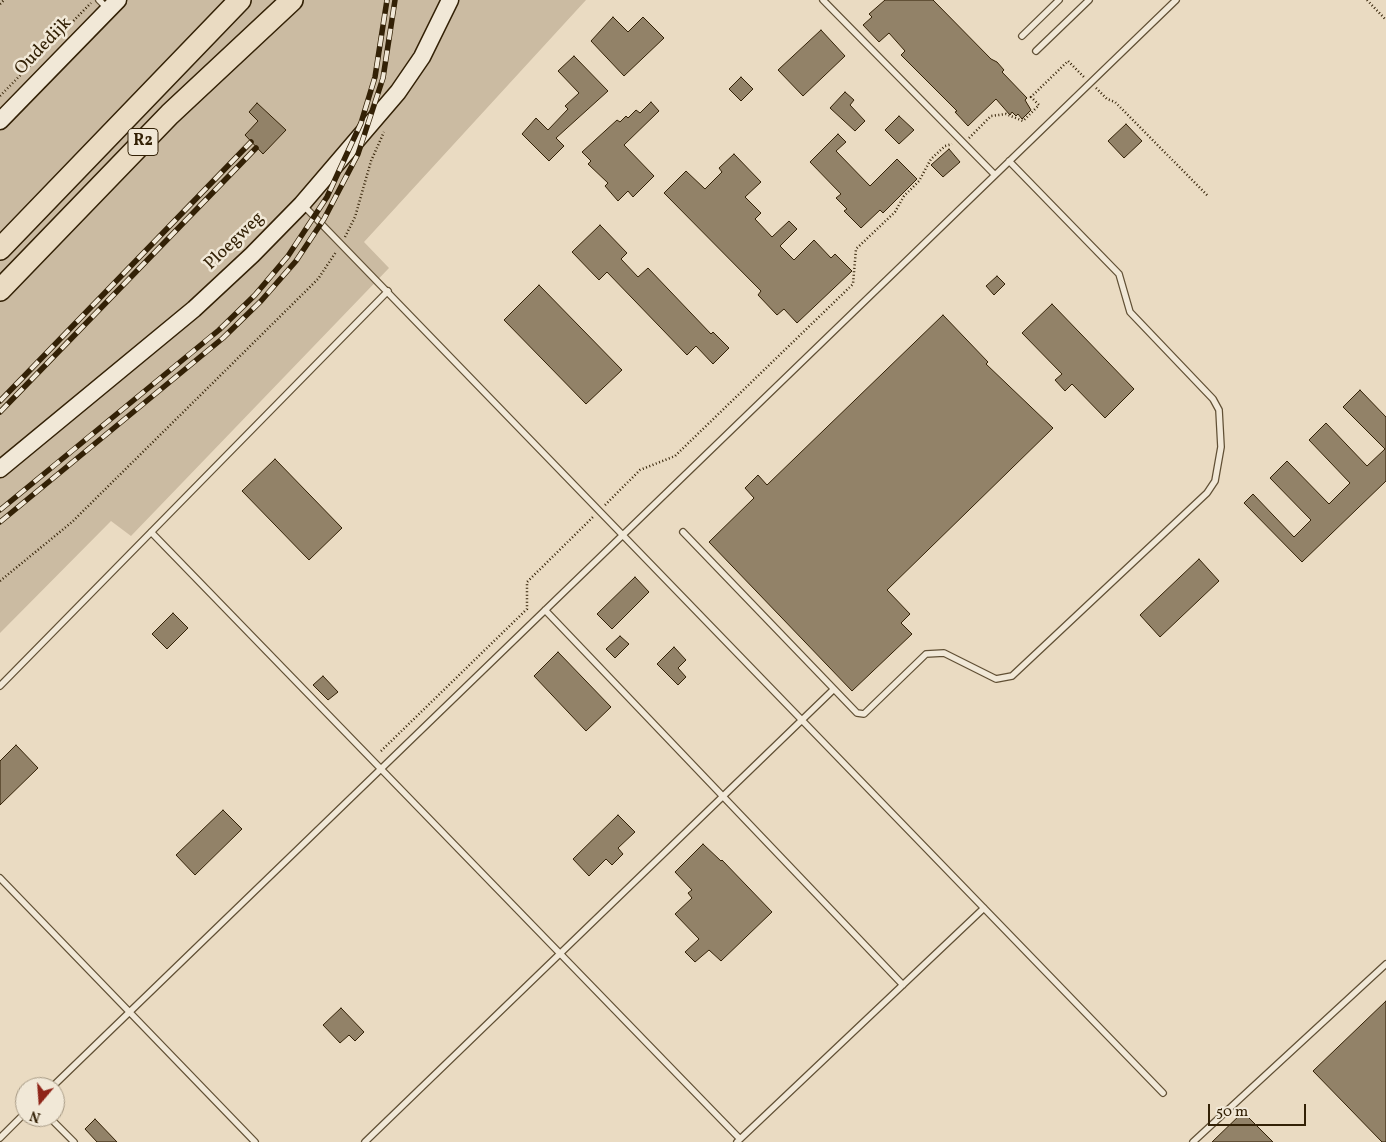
<!DOCTYPE html>
<html>
<head>
<meta charset="utf-8">
<style>
  body { margin:0 }
  #map { position:relative; width:1386px; height:1142px; overflow:hidden; background:#eadbc2; font-family:Vollkorn,serif }
  canvas { display:block }
  .north { position:absolute; left:15px; top:1077px; width:50px; height:50px; box-sizing:border-box; background:#f1e8d7; border:1px solid #a59883; border-radius:50%; rotate:198deg; font-size:14px; font-weight:700; line-height:20px; text-align:center; color:#332106 }
  .north::after { content:''; display:block; margin:auto; width:18px; height:22px; background:#8f2418; clip-path:polygon(50% 0,100% 100%,50% 72%,0 100%) }
  .scale { position:absolute; left:1208px; top:1104px; width:98px; height:22px; box-sizing:border-box; border:2px solid #332106; border-top:0; padding-left:6px; font-size:15px; line-height:18px; white-space:nowrap; color:#332106; -webkit-text-stroke:4px #f1e8d7; paint-order:stroke }
</style>
</head>
<body>
<div id="map">
<canvas width="1386" height="1142"></canvas>
<div class="north">N</div>
<div class="scale">50 m</div>
</div>
<script>
const context = document.querySelector('canvas').getContext('2d');
context.lineJoin = 'round';
function paint(path, color) { context.fillStyle = color; context.fill(path, 'evenodd'); }
const shape = rows => new Path2D(rows.map(r => 'M' + r).join(''));
function strokePath(path, color, width, dash) { context.strokeStyle = color; context.lineWidth = width; context.lineCap = dash ? 'butt' : 'round'; context.setLineDash(dash || []); context.stroke(path); }
function write(font, color, halo, rows, align = 'center') {
  context.font = font + ' Vollkorn,serif'; context.lineWidth = 5; context.setLineDash([]); context.textBaseline = 'middle'; context.strokeStyle = halo; context.fillStyle = color; for (const [text, x, y, turn = 0] of rows) {
    context.save(); context.translate(x, y); context.rotate((+turn || 0) * Math.PI / 180); context.textAlign = isNaN(turn) ? turn : align; if (halo) context.strokeText(text, 0, 0); context.fillText(text, 0, 0); context.restore();
  }
}
paint(shape([
  [0,0,586,0,364,242,389,268,131,536,111,521,0,633]
]), '#cbbba2');
const building = shape([
  [885,0,933,0,991,59,997,62,1004,70,1002,72,1027,98,1025,100,1031,110,1022,119,1018,114,1016,116,1012,112,1010,115,996,99,968,126,955,112,957,111,901,55,905,51,889,33,879,42,863,25,872,17,869,14,885,0],
  [613,17,628,32,643,17,664,38,624,76,591,41,613,17],
  [821,30,845,56,803,96,778,70,821,30],
  [574,56,608,91,556,138,564,146,549,161,522,134,536,118,548,130,568,109,565,106,579,93,558,71,574,56],
  [741,77,753,89,741,101,729,89,741,77],
  [845,92,854,100,850,105,865,121,855,131,830,108,845,92],
  [651,102,659,111,624,145,654,176,633,197,628,191,618,201,605,186,608,183,588,164,591,161,582,152,617,120,620,122,626,116,628,118,636,110,640,113,651,102],
  [257,103,286,130,263,154,245,135,258,121,249,112,257,103],
  [899,116,914,130,899,144,885,130,899,116],
  [1126,124,1142,141,1124,158,1108,141,1126,124],
  [838,134,846,142,836,151,870,186,897,159,917,179,883,213,880,210,861,228,844,211,847,209,836,198,841,194,810,162,838,134],
  [949,149,960,162,943,177,931,165,949,149],
  [734,154,761,182,745,197,761,213,755,219,772,237,789,221,797,229,780,246,794,260,814,240,831,258,835,254,852,271,797,323,784,309,777,315,758,295,761,291,664,193,686,171,705,189,722,172,719,168,734,154],
  [600,225,627,253,621,259,638,277,648,268,711,334,713,332,729,348,713,364,696,346,687,355,607,272,599,280,572,252,600,225],
  [997,276,1005,284,994,295,986,286,997,276],
  [539,285,622,370,586,404,504,320,539,285],
  [1052,304,1134,389,1105,418,1072,384,1065,391,1055,380,1062,374,1022,333,1052,304],
  [943,315,988,362,986,364,1053,428,887,590,910,614,901,623,912,634,852,691,709,542,754,498,745,488,758,475,767,485,943,315],
  [1360,390,1386,417,1386,481,1302,562,1244,503,1253,494,1294,537,1311,520,1270,478,1287,461,1329,504,1350,483,1309,440,1326,423,1367,466,1385,449,1343,407,1360,390],
  [275,459,342,528,309,560,242,491,275,459],
  [1199,559,1219,581,1160,637,1140,615,1199,559],
  [635,577,649,592,612,629,597,614,635,577],
  [173,613,188,628,167,649,152,634,173,613],
  [620,636,629,644,615,658,606,649,620,636],
  [674,647,686,660,678,668,686,677,678,685,657,664,674,647],
  [558,652,611,707,586,731,534,676,558,652],
  [323,676,338,692,328,700,313,685,323,676],
  [16,745,38,768,0,805,0,761,16,745],
  [223,810,242,829,195,875,176,855,223,810],
  [618,815,635,832,618,848,623,854,612,865,606,859,589,876,573,859,618,815],
  [703,844,721,861,722,860,772,912,721,961,709,950,695,962,685,952,699,939,675,914,692,898,688,893,692,890,675,872,703,844],
  [1386,1001,1386,1142,1382,1142,1313,1071,1386,1001],
  [341,1008,364,1032,355,1041,349,1035,340,1043,323,1025,341,1008],
  [1243,1112,1273,1142,1212,1142,1243,1112],
  [95,1119,117,1142,97,1142,85,1129,95,1119]
]);
paint(building, '#928268');
strokePath(building, '#332106', 1);
const lane = shape([
  [99,0,108,9],
  [823,0,995,175],
  [1022,36,1059,0],
  [1036,51,1089,0],
  [304,206,1163,1093],
  [151,532,740,1139],
  [683,532,857,713,864,714,926,654,944,653,996,679,1012,676,1207,493,1215,481,1221,447,1219,410,1213,399,1130,312,1119,274,1009,161],
  [545,610,903,985],
  [0,686,388,291],
  [0,878,255,1142],
  [52,1087,1176,0],
  [49,1117,74,1142],
  [0,1138,25,1113],
  [365,1142,834,689],
  [737,1142,984,908],
  [1193,1142,1386,964]
]);
const secondary = shape([
  [0,121,118,0],
  [0,469,194,309,252,255,302,204,398,92,422,57,450,0]
]);
const highway = shape([
  [0,249,240,0],
  [0,290,170,114,292,0]
]);
strokePath(lane, '#615035', 8);
strokePath(secondary, '#332106', 19);
strokePath(highway, '#332106', 24);
strokePath(shape([
  [1367,0,1386,20],
  [0,4,4,0],
  [1096,88,1107,99,1115,102,1208,196],
  [0,96,91,3],
  [969,138,991,116,1006,114,1023,121,1039,105,1031,97,1068,61,1084,77],
  [345,237,355,217,371,161,384,132],
  [605,505,640,470,675,456,853,284,856,249,895,212,904,196,919,181,931,159,945,146,952,144],
  [0,581,72,522,318,279,336,252],
  [381,751,527,609,527,582,593,517]
]), '#332106', 2.5, [1, 2.5]);
strokePath(lane, '#f1e8d7', 5.5);
strokePath(secondary, '#f1e8d7', 16);
strokePath(highway, '#eadbc2', 21);
const rail = shape([
  [0,401,251,142],
  [0,412,256,148],
  [0,510,219,330,255,295,288,256,327,197,361,123,375,77,387,0],
  [0,522,223,338,261,301,296,261,324,219,358,154,383,78,395,0]
]);
strokePath(rail, '#332106', 5.5);
strokePath(rail, '#f1e8d7', 4, [11]);
for (const [x, y, w] of [
  [143,142,30]
]) { const box = new Path2D(); box.roundRect(x - w / 2, y - 13.5, w, 27, 4); context.fillStyle = '#f1e8d7'; context.fill(box); strokePath(box, '#332106', 1); }
write('bold 16px', '#332106', null, [
  ["R2",143,142]
]);
write('18px', '#332106', '#f1e8d7', [
  ["Oudedijk",44,47,-46],
  ["Ploegweg",235,242,-44]
]);
</script>
</body>
</html>
